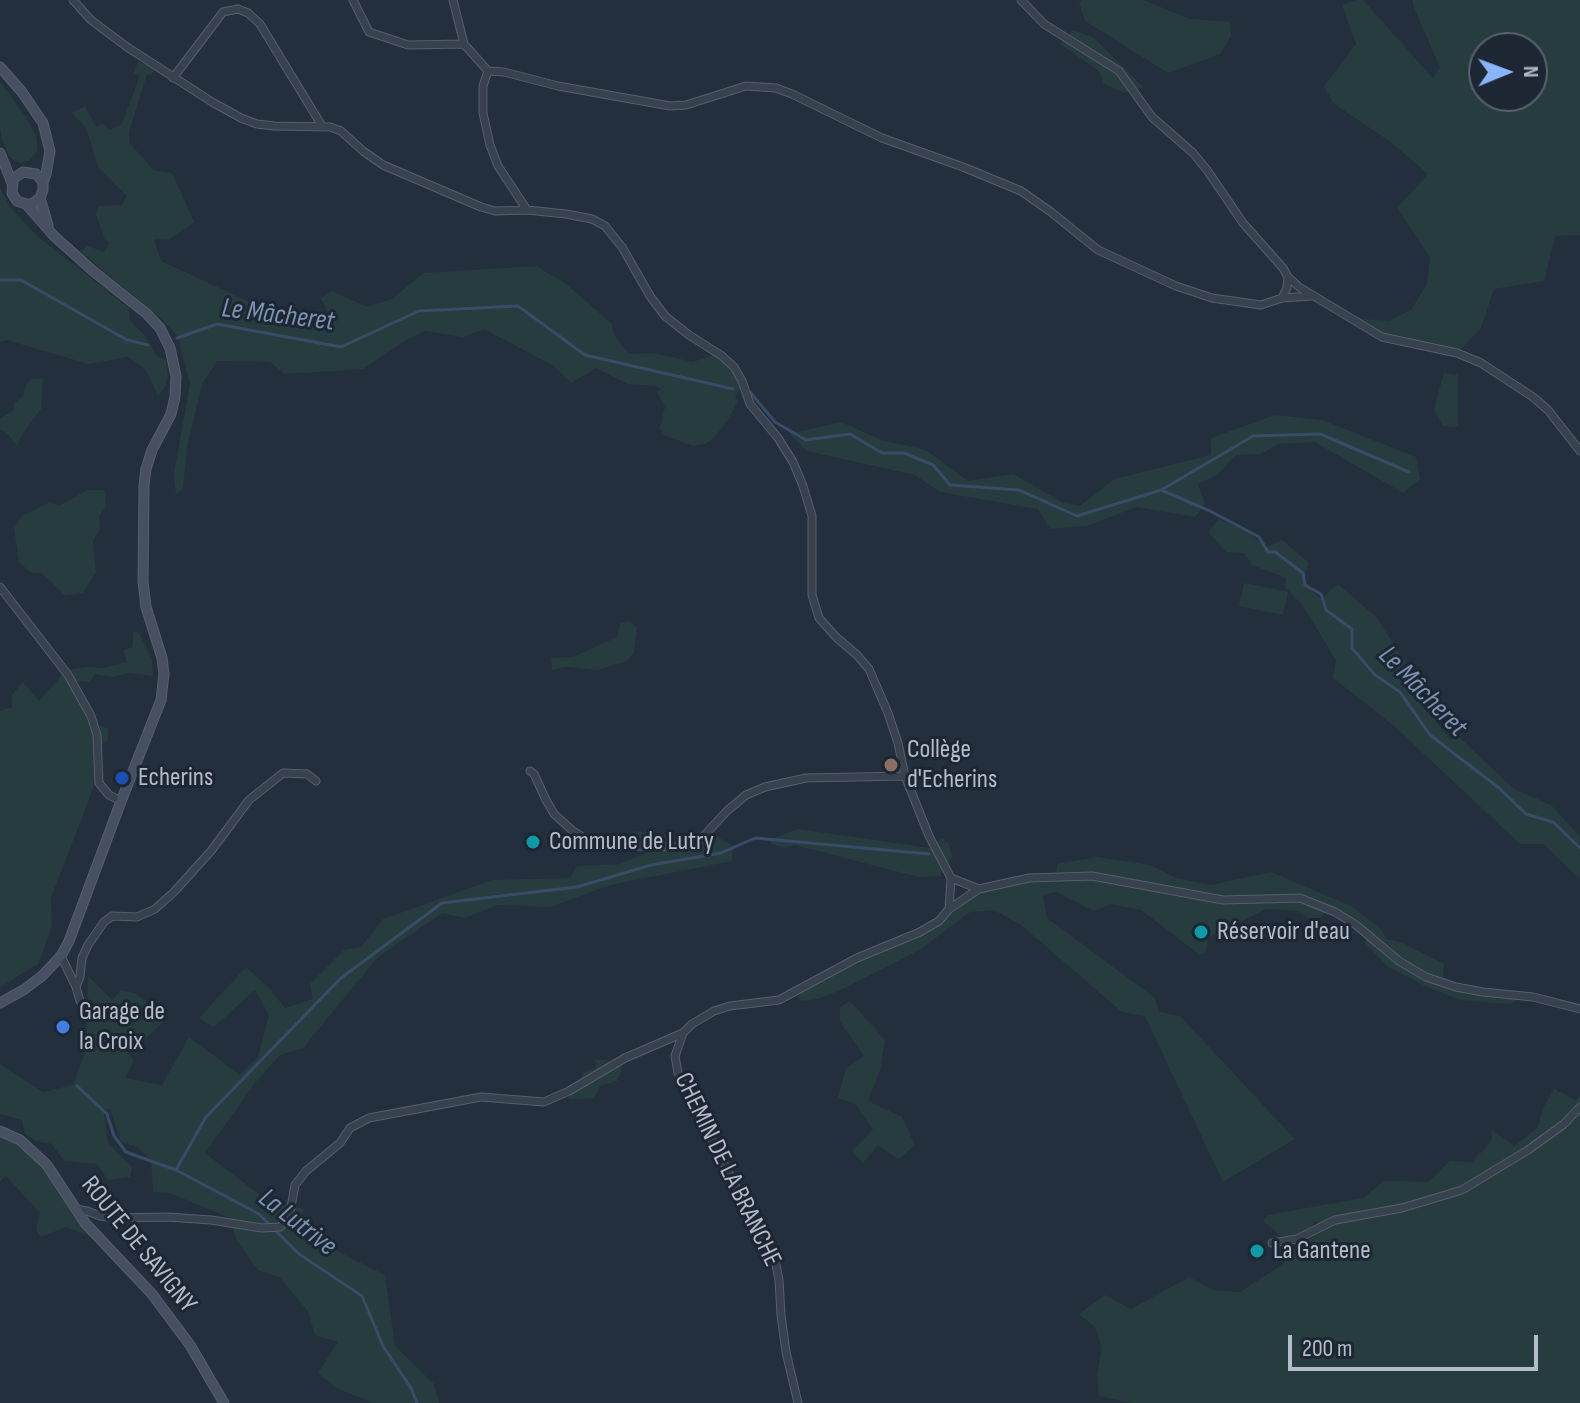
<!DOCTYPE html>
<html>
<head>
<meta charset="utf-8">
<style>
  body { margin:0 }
  #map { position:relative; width:1580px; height:1403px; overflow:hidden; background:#242f3e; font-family:"Sofia Sans Condensed",sans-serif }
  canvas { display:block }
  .north { position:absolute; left:1468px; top:32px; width:80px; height:80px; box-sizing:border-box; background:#1d2633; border:2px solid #59626f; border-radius:50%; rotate:89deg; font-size:22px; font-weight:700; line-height:32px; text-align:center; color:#b4bcc9 }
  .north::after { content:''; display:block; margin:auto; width:28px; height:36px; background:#8ab4f8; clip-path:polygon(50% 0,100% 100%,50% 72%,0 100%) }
  .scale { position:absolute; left:1288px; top:1335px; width:250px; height:36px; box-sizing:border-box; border:4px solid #b4bcc9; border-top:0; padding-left:10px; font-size:24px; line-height:28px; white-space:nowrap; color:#b4bcc9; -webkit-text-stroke:6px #1d2633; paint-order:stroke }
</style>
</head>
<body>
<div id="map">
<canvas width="1580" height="1403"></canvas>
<div class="north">N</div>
<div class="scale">200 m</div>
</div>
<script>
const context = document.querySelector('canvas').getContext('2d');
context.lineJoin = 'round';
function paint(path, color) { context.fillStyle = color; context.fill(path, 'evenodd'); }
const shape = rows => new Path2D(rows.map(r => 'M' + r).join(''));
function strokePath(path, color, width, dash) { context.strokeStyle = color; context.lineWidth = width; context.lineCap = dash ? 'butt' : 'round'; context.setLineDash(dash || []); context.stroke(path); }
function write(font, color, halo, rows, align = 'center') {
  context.font = font + ' "Sofia Sans Condensed",sans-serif'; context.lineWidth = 6; context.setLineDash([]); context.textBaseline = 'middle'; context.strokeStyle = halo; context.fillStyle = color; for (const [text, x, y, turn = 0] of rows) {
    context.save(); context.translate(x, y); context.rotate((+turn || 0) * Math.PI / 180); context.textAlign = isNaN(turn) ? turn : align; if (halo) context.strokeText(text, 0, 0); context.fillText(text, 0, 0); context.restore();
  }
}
paint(shape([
  [1083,0,1143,0,1190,19,1230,22,1231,36,1220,54,1168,73,1085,21,1079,2],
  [1357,0,1363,0,1433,78,1440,68,1413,5,1413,0,1580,0,1580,235,1555,236,1544,281,1494,289,1481,328,1457,353,1382,337,1351,318,1389,321,1411,310,1427,284,1430,257,1397,208,1428,174,1392,143,1333,103,1324,86,1356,44,1342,5],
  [1484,48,1532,48,1532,96,1484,96],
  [1073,30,1094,38,1143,87,1125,93,1104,84,1099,71,1060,44],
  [138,61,154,69,152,75,147,74,129,132,129,142,153,170,172,173,194,222,169,240,154,239,161,261,308,329,316,319,328,313,321,298,332,291,367,307,392,299,423,273,537,266,549,274,564,282,612,324,614,335,629,354,654,353,693,362,713,355,729,367,741,387,735,397,738,401,727,421,714,438,705,444,693,446,664,435,660,428,665,407,657,392,661,389,655,386,628,384,596,368,571,383,554,366,484,329,463,337,424,331,401,343,363,369,285,374,270,362,217,361,202,384,187,447,183,488,176,494,174,474,190,384,178,337,163,320,80,251,88,246,104,252,110,243,105,240,96,215,98,206,122,205,127,196,99,169,86,128,72,113,85,106,96,127,102,124,110,130,122,124,140,76,134,73],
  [0,82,26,117,37,139,37,151,29,161,21,163,15,161,9,156,2,140,0,127],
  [0,188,10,207,37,236,129,308,129,319,146,337,157,356,166,360,168,376,165,387,158,396,146,370,128,357,88,364,7,340,0,342],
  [1444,373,1458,375,1458,427,1443,426,1434,409],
  [33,378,43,379,41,409,23,433,17,446,8,434,0,429,0,419,14,410,14,404,23,396,26,385],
  [1275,415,1322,420,1416,457,1420,479,1403,493,1315,442,1278,444,1261,454,1236,455,1218,474,1198,484,1205,504,1195,517,1136,507,1087,526,1050,529,1038,509,940,492,915,475,807,451,789,434,841,422,881,440,926,450,968,481,1013,474,1064,503,1080,506,1114,479,1211,455,1211,438],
  [88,490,104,490,105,496,106,506,99,517,100,529,93,541,96,573,83,593,64,595,42,573,30,572,19,562,14,528,22,516,48,503,60,505],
  [1219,519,1249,533,1266,547,1282,540,1309,563,1302,581,1321,599,1338,584,1377,618,1432,704,1427,710,1450,739,1460,738,1514,789,1551,805,1580,837,1580,879,1543,844,1520,844,1393,725,1333,678,1336,660,1303,606,1285,587,1286,578,1252,565,1244,553,1226,552,1208,532],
  [1244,583,1288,592,1283,615,1239,606],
  [629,621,637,627,634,652,627,661,597,670,567,667,552,670,551,658,573,657,617,637,620,624],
  [133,631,139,633,152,659,153,676,128,673,113,677,95,674,90,682,75,681,69,670,87,667,103,668,127,662,123,650,133,647],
  [64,673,90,722,108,729,108,741,96,747,97,778,51,898,52,926,38,964,0,987,0,711,12,707,12,695,23,682,39,701],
  [798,829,930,848,942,838,949,844,952,857,940,876,918,877,795,845,785,848,771,844,771,839],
  [631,831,663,833,673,847,693,848,712,831,719,838,733,846,732,861,610,885,551,907,498,905,465,918,442,913,378,957,303,1048,280,1055,255,1083,205,1153,264,1198,304,1209,298,1224,332,1237,335,1250,385,1275,395,1346,434,1384,439,1403,374,1403,336,1388,318,1373,338,1342,315,1335,308,1311,279,1277,258,1270,236,1239,230,1218,170,1193,153,1192,151,1160,137,1147,121,1142,110,1109,104,1111,108,1143,132,1167,130,1177,108,1180,97,1164,64,1161,52,1144,36,1141,25,1134,22,1120,0,1114,0,1064,43,1092,73,1085,86,1050,88,976,112,1000,121,990,136,994,165,1020,142,1042,128,1035,121,1043,134,1060,125,1078,162,1085,189,1037,240,1075,258,1057,269,1015,255,990,214,1027,199,1018,246,967,269,988,285,1008,313,999,310,984,344,950,361,947,383,919,492,880,570,878,577,866,619,864,649,852,630,840],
  [1097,857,1150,865,1176,878,1211,885,1271,872,1351,906,1380,928,1387,939,1403,943,1444,964,1443,980,1426,974,1402,959,1374,935,1337,909,1302,895,1224,896,1092,873,1056,873,1057,864],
  [1092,878,1222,902,1300,900,1327,912,1315,922,1297,911,1266,909,1208,938,1206,952,1200,955,1141,910,1111,904,1094,911,1056,892,1043,895,1047,918,1155,998,1159,1012,1180,1016,1295,1139,1223,1182,1145,1016,1122,1012,1021,925,994,910,970,912,921,949,843,989,818,999,801,1001,797,994,864,959,922,934,951,910,981,891,1027,880],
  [1367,939,1394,962,1427,982,1482,996,1519,999,1510,1004,1460,1000,1425,986,1387,966,1364,942],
  [850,1001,885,1040,880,1070,868,1101,902,1117,915,1145,899,1159,878,1145,863,1163,852,1151,873,1129,855,1104,838,1098,846,1068,864,1056,840,1022,840,1007],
  [618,1058,622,1071,617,1081,600,1086,594,1098,569,1099,566,1090,579,1083,583,1072,596,1068,595,1059,610,1061],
  [1554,1089,1576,1100,1580,1095,1580,1403,1132,1403,1099,1396,1097,1374,1102,1348,1095,1327,1079,1314,1105,1295,1131,1309,1189,1277,1213,1290,1240,1292,1283,1264,1292,1251,1324,1229,1316,1221,1307,1230,1295,1236,1281,1238,1272,1228,1263,1221,1268,1215,1363,1198,1384,1181,1428,1182,1450,1161,1472,1162,1491,1142,1492,1130,1514,1146,1538,1127,1543,1108],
  [0,1135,20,1143,49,1173,75,1218,93,1238,66,1227,41,1237,36,1230,40,1213,6,1176,0,1181]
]), '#263c3f');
strokePath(shape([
  [0,280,21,280,127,340,148,345],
  [177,338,217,324,341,347,419,311,518,306,585,355,733,389],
  [750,392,775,422,806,440,850,434,882,453,904,453,933,465,950,485,1019,490,1077,516,1161,490,1210,511,1259,537,1268,552,1275,552,1303,573,1305,585,1321,594,1326,610,1352,629,1352,648,1375,675,1400,692,1430,735,1499,788,1526,814,1553,822,1580,848],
  [1163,489,1253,436,1320,434,1409,472],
  [77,1086,107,1114,114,1136,126,1152,176,1170,259,1214,299,1254,362,1296,383,1346,411,1388,417,1403],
  [176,1170,206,1117,341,978,442,903,577,887,651,865,721,853,755,838,929,854]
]), '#394c67', 3);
const street = shape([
  [73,0,91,20,127,47,212,102,241,118,257,124,274,126,330,127,341,131,363,151,383,165,481,207,495,211,527,210,566,214,592,219,605,226,622,247,650,296,665,316,689,335,722,356,734,367,742,381,750,404,778,438,793,462,803,486,812,516,812,595,819,618,836,637,857,655,869,669,888,713,898,743,905,776,929,836,951,878,979,889,1029,878,1092,876,1223,900,1300,898,1335,912,1356,925,1399,961,1426,977,1456,987,1483,992,1533,997,1580,1009],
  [353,0,369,32,408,45,464,44],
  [453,0,464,44,488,71,483,86,483,113,490,145,498,166,527,210],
  [1021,0,1044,24,1119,71,1152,117,1193,153,1207,170,1243,223,1283,268,1288,277,1299,287,1382,337,1457,353,1481,363,1533,397,1548,410,1580,451],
  [488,71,504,72,558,86,670,106,686,105,746,86,776,88,792,94,882,138,963,167,1021,191,1051,212,1098,250,1176,286,1212,298,1261,305,1282,298,1312,296],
  [173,78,223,12,238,9,248,13,260,24,322,126],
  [1282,298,1287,288,1288,277],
  [0,587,68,675,91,716,97,735,99,783,109,795,121,801],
  [530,771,534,774,546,800,554,814,573,831,584,838,608,844,632,846,689,847,699,841,727,811,746,795,765,787,806,778,905,776],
  [949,909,951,878],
  [61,956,76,987,80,1001],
  [76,987,80,977,82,958,88,945,104,922,112,916,137,917,155,909,174,892,211,851,249,800,283,773,307,774,316,781],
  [683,1033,675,1056,678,1073,744,1203,765,1237,775,1259,779,1280,781,1315,786,1352,798,1403],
  [76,1209,87,1211,100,1216,116,1218,167,1217,211,1220,262,1228,280,1227,289,1218,295,1185,306,1171,340,1143,350,1128,369,1118,481,1097,544,1102,569,1091,625,1058,683,1033,692,1024,714,1011,730,1006,779,1000,857,958,920,932,939,921,949,909,979,889],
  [1272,1243,1297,1239,1335,1220,1402,1208,1462,1190,1528,1150,1564,1124,1580,1107]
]);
const secondary = shape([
  [0,67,22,92,43,123,50,151,46,174,43,182,43,190,40,198,32,204,26,204,17,201,12,193,13,179,23,172,36,174,43,182],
  [0,153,12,183],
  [40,198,48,225],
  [0,1003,25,989,42,976,61,956,69,941,120,804,161,700,164,674,162,658,146,607,143,581,144,485,146,469,152,450,171,414,175,397,176,376,170,348,160,328,147,314,93,271,54,236,26,204],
  [0,1131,20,1140,47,1165,85,1223,152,1294,190,1345,224,1403]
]);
strokePath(street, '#565f6c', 9);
strokePath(secondary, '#565f6c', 11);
strokePath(street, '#38414e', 7);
strokePath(secondary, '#465061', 9);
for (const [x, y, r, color] of [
  [891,765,8,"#8d6e63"],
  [122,778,8,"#1a4fb4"],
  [533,842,8,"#0f9aa8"],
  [1201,932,8,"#0f9aa8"],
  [63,1027,8,"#3f7fe0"],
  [1257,1251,8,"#0f9aa8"]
]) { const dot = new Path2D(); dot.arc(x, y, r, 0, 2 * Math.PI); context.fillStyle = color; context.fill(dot); strokePath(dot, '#1d2633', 3); }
write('26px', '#b4bcc9', '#1d2633', [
  ["Collège",907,750],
  ["d'Echerins",907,780],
  ["Echerins",138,778],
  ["Commune de Lutry",549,842],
  ["Réservoir d'eau",1217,932],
  ["Garage de",79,1012],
  ["la Croix",79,1042],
  ["La Gantene",1273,1251]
], 'left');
write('26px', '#b4bcc9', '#1d2633', [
  ["CHEMIN DE LA BRANCHE",727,1170,64],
  ["ROUTE DE SAVIGNY",138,1245,51]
]);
write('italic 28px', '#7c92b1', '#1d2633', [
  ["Le Mâcheret",278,316,7],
  ["Le Mâcheret",1422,692,46],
  ["La Lutrive",297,1223,38]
]);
</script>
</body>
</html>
